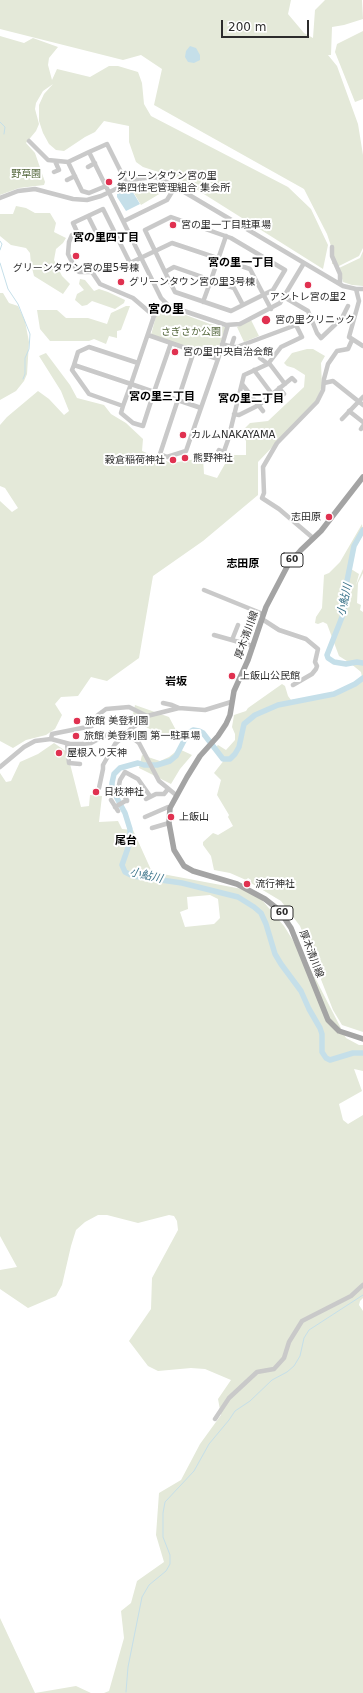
<!DOCTYPE html>
<html>
<head>
<meta charset="utf-8">
<style>
  body { margin:0 }
  #map { position:relative; width:363px; height:1693px; overflow:hidden; background:#fff; font-family:"DejaVu Sans",sans-serif }
  canvas { display:block }
  .scale { position:absolute; left:221px; top:20px; width:88px; height:18px; box-sizing:border-box; border:2px solid #2c2c2c; border-top:0; padding-left:5px; font-size:12px; line-height:14px; white-space:nowrap; color:#2c2c2c; -webkit-text-stroke:3px #fff; paint-order:stroke }
</style>
</head>
<body>
<div id="map">
<canvas width="363" height="1693"></canvas>
<div class="scale">200 m</div>
</div>
<script>
const context = document.querySelector('canvas').getContext('2d');
context.lineJoin = 'round';
function paint(path, color) { context.fillStyle = color; context.fill(path, 'evenodd'); }
const shape = rows => new Path2D(rows.map(r => 'M' + r).join(''));
function strokePath(path, color, width, dash) { context.strokeStyle = color; context.lineWidth = width; context.lineCap = dash ? 'butt' : 'round'; context.setLineDash(dash || []); context.stroke(path); }
function write(font, color, halo, rows, align = 'center') {
  context.font = font + ' "DejaVu Sans","Noto Sans JP",sans-serif'; context.lineWidth = 4; context.setLineDash([]); context.textBaseline = 'middle'; context.strokeStyle = halo; context.fillStyle = color; for (const [text, x, y, turn = 0] of rows) {
    context.save(); context.translate(x, y); context.rotate((+turn || 0) * Math.PI / 180); context.textAlign = isNaN(turn) ? turn : align; if (halo) context.strokeText(text, 0, 0); context.fillText(text, 0, 0); context.restore();
  }
}
paint(shape([
  [0,0,291,0,288,14,304,33,313,38,315,10,325,0,362,0,363,19,344,25,332,27,331,55,328,55,337,66,358,124,363,155,363,248,359,256,337,267,336,264,332,264,333,252,327,234,304,189,154,105,162,69,141,55,123,60,0,29],
  [363,31,363,99,355,102,335,52,337,44],
  [0,36,24,43,33,38,58,47,49,58,48,65,52,80,57,69,90,77,109,66,118,66,138,72,142,83,144,104,151,116,288,187,311,209,328,245,323,269,180,179,143,167,136,162,129,142,129,126,104,121,95,132,85,137,64,151,56,150,49,144,43,133,39,121,39,105,44,94,53,84,43,91,36,103,35,109,39,124,36,131,26,143,35,153,45,182,44,185,19,188,0,195],
  [153,184,163,187,161,193,141,205,131,188],
  [16,206,26,208,35,213,50,213,56,223,54,232,66,238,63,243,56,249,54,260,62,276,70,284,63,294,34,276,31,264,30,253,26,248,11,245,0,236,0,214,13,214],
  [363,251,363,286,352,285,343,282,339,268,360,258],
  [80,279,85,280,94,291,99,289,108,292,125,300,124,303,115,309,92,301,87,305,82,306,75,300,77,294,84,290,79,284],
  [0,293,3,293,9,303,18,306,25,321,29,342,27,374,24,381,16,391,0,400],
  [126,306,130,306,121,330,117,331,117,338,109,336,106,344,94,339,89,341,50,341,40,329,37,310,57,310,66,318,88,318,107,324,111,313],
  [164,307,210,324,225,327,225,329,216,356,215,356,151,335,156,316],
  [251,320,259,336,244,342,237,327],
  [307,349,313,349,325,356,321,363,322,386,316,401,258,462,258,495,203,541,153,576,139,658,107,681,91,677,78,696,61,697,55,704,62,715,55,729,46,735,26,740,13,748,0,741,0,501,12,512,18,508,5,488,0,486,0,425,7,417,38,391,49,399,64,415,69,411,61,391,39,356,46,353,70,385,77,398,104,405,111,414,126,423,143,439,142,451,171,463,203,458,204,474,217,478,230,455,246,455,246,441,241,432,250,423,268,421,304,387,305,375,294,368,287,366,284,363,292,353],
  [362,524,363,534,358,538,348,569,351,569,359,574,356,585,363,569,363,573,358,583,357,603,361,605,360,610,363,612,363,1032,342,1025,333,1010,300,926,281,901,251,883,251,880,248,878,246,880,230,873,214,870,211,856,203,845,203,842,213,833,218,835,233,826,228,817,229,815,217,795,221,780,214,773,225,759,215,748,218,745,226,750,235,740,235,734,232,727,234,715,246,711,248,708,282,684,285,686,288,696,291,700,305,698,311,700,348,690,356,684,362,677,361,672,350,663,339,656,327,624,323,622,318,624,315,623,316,617,322,608,324,575,329,573,340,562],
  [135,705,169,717,178,734,172,738,155,732,132,719],
  [54,743,67,752,81,807,89,806,90,795,102,796,99,822,118,821,122,829,133,830,152,872,242,889,262,900,284,926,310,968,346,1038,359,1045,363,1045,363,1071,354,1069,362,1091,339,1104,343,1120,348,1124,363,1115,363,1298,360,1301,359,1305,363,1311,363,1693,104,1693,109,1691,124,1638,121,1611,131,1603,137,1581,164,1562,156,1535,159,1493,181,1480,200,1444,221,1415,218,1399,231,1380,205,1369,191,1368,158,1371,148,1366,129,1341,151,1309,152,1278,178,1230,177,1221,174,1216,169,1215,138,1223,107,1215,98,1215,85,1222,76,1230,71,1246,62,1285,56,1296,28,1308,0,1289,0,1270,17,1267,0,1236,0,773,6,782,11,781,20,762,38,754],
  [210,895,218,899,220,918,214,924,185,927,180,912,188,909,187,897],
  [179,749,192,755,180,769,171,784,139,768,142,755,160,761,169,757],
  [0,1618,35,1693,76,1686,91,1693,0,1693]
]), '#e4e9d9');
paint(shape([
  [190,46,196,48,200,55,200,60,194,63,188,62,185,57,186,51],
  [131,189,140,204,126,211,117,197,117,194]
]), '#c5dfe9');
strokePath(shape([
  [0,122,5,127,4,134],
  [0,241,2,244,0,250],
  [0,263,8,289,18,304,30,334,29,349,25,358,25,374,23,379],
  [126,1692,128,1667,142,1597,149,1585,166,1571,170,1564,170,1555,163,1537,163,1513,165,1502,194,1471,209,1444,229,1420,235,1411,250,1401,272,1380,287,1372,294,1366,300,1356,304,1338,309,1330,363,1295]
]), '#c5dfe9', 1);
strokePath(shape([
  [363,530,354,546,346,586,344,612,327,655,328,658,334,662,346,664,357,662,363,663],
  [363,678,355,684,334,694,278,705,255,715,244,724,239,747,235,754,230,759,223,759,203,733,199,731,193,730,188,733,176,756,170,761,157,765,144,765,138,763,120,768,114,774,112,783,112,789,125,813,130,829,130,842,122,865,125,872,133,876,182,883,238,897,254,907,261,913,266,924,275,954,281,964,301,991,309,1009,320,1028,322,1034,322,1052,326,1058,330,1060,353,1053,363,1053]
]), '#c5dfe9', 5.5);
strokePath(shape([
  [29,141,48,160,68,162,89,152,161,298,169,306,226,325,240,324,280,303,304,263],
  [89,152,107,144,127,184],
  [68,162,82,191,89,193,106,186],
  [88,167,95,163],
  [54,172,59,170,55,161],
  [67,180,75,176],
  [0,198,18,191,35,189,73,199,87,200,101,196,137,179,155,177,169,183,343,286,356,289,363,289],
  [88,216,99,238],
  [124,221,167,200,175,187],
  [78,234,73,223,103,209,114,231],
  [332,247,332,256,340,274,340,284],
  [165,272,145,230,171,217,231,238,285,270,273,290,231,311,175,292,165,272,174,267,211,280,226,236],
  [356,289,359,301,349,337,363,346],
  [284,297,308,311,317,333,321,338,342,318,348,306],
  [203,302,211,280,234,288,243,305],
  [154,316,133,298,100,284,92,272,79,272,76,270,68,254,69,242,72,235,78,234,98,238,114,231,130,263,172,243,250,269,271,309],
  [148,335,171,343],
  [222,344,232,347,237,347,296,325,302,337,281,347,268,364,244,375,228,440,223,454,222,456,219,457,217,454,219,450,224,452],
  [231,347,234,338],
  [194,351,171,343,154,392,201,408],
  [260,358,268,364],
  [218,359,194,351,160,454,167,457,186,451,218,359,228,325],
  [269,363,285,384],
  [74,365,72,370,89,394,123,406,131,384,74,365,78,352,89,347,138,363],
  [254,370,272,394],
  [324,383,333,381,363,405],
  [242,384,263,411],
  [279,388,284,394],
  [123,406,121,413,133,423,143,426,154,392,131,384,154,316,165,303],
  [349,411,363,422],
  [234,414,239,415,259,405,292,378,295,381],
  [342,419,363,397],
  [361,429,363,426],
  [313,538,279,509,262,498,264,493,263,467,277,443,317,402,323,390,324,379,328,364,337,351,348,349,352,340],
  [204,590,263,614],
  [262,619,279,630,306,639,318,649,315,662,317,666,316,669,312,674,293,685],
  [214,635,253,646],
  [232,640,238,625],
  [163,703,172,705,179,708],
  [51,739,52,734,92,726,98,715,106,709,129,707,147,716,179,708,205,710,231,702],
  [67,744,69,763,80,764],
  [0,767,24,747,35,741,51,739,70,744,82,744,91,743,108,734,122,733,130,736,139,743,159,781,176,795],
  [99,788,103,769,103,765,115,744,132,728,141,722,145,716],
  [146,799,156,794,164,794,168,789],
  [111,800,118,811],
  [127,801,119,785,120,780,125,772,138,779,150,796],
  [115,807,127,800],
  [145,817,168,807,170,808],
  [152,828,169,823],
  [215,1419,229,1398,257,1372,274,1369,284,1358,289,1342,302,1321,351,1296,363,1285]
]), '#c9c9c9', 4.5);
strokePath(shape([
  [363,477,321,531,301,550,288,565,266,607,248,660,234,691,230,715,226,724,218,736,200,756,187,777,170,808,169,823,174,850,184,866,193,871,237,884,265,899,279,910,291,928,328,1020,339,1031,363,1039]
]), '#a4a4a4', 5.5);
for (const [x, y, r, color] of [
  [109,182,4,"#e03150"],
  [173,225,4,"#e03150"],
  [76,256,4,"#e03150"],
  [121,282,4,"#e03150"],
  [308,285,4,"#e03150"],
  [266,320,5,"#e03150"],
  [175,352,4,"#e03150"],
  [183,435,4,"#e03150"],
  [185,458,4,"#e03150"],
  [173,460,4,"#e03150"],
  [329,517,4,"#e03150"],
  [232,676,4,"#e03150"],
  [77,721,4,"#e03150"],
  [76,736,4,"#e03150"],
  [59,753,4,"#e03150"],
  [96,792,4,"#e03150"],
  [171,817,4,"#e03150"],
  [247,884,4,"#e03150"]
]) { const dot = new Path2D(); dot.arc(x, y, r, 0, 2 * Math.PI); context.fillStyle = color; context.fill(dot); strokePath(dot, '#fff', 1.5); }
for (const [x, y, w] of [
  [292,560,22],
  [282,913,22]
]) { const box = new Path2D(); box.roundRect(x - w / 2, y - 7, w, 14, 3); context.fillStyle = '#fff'; context.fill(box); strokePath(box, '#2c2c2c', 1); }
write('bold 9px', '#2c2c2c', null, [
  ["60",292,560],
  ["60",282,913]
]);
write('10px', '#53663b', '#fff', [
  ["野草園",26,174],
  ["さぎさか公園",191,332]
]);
write('10px', '#2c2c2c', '#fff', [
  ["グリーンタウン宮の里",117,176],
  ["第四住宅管理組合 集会所",117,188],
  ["宮の里一丁目駐車場",181,225],
  ["グリーンタウン宮の里5号棟",76,268,"center"],
  ["グリーンタウン宮の里3号棟",129,282],
  ["アントレ宮の里2",308,297,"center"],
  ["宮の里クリニック",275,320],
  ["宮の里中央自治会館",183,352],
  ["カルムNAKAYAMA",191,435],
  ["熊野神社",193,458],
  ["穀倉稲荷神社",165,460,"right"],
  ["志田原",321,517,"right"],
  ["上飯山公民館",240,676],
  ["旅館 美登利園",85,721],
  ["旅館 美登利園 第一駐車場",84,736],
  ["屋根入り天神",67,753],
  ["日枝神社",104,792],
  ["上飯山",179,817],
  ["流行神社",255,884]
], 'left');
write('10px', '#2c2c2c', '#fff', [
  ["厚木清川線",247,635,-70],
  ["厚木清川線",311,954,69]
]);
write('bold 11px', '#000', '#fff', [
  ["宮の里四丁目",106,238],
  ["宮の里一丁目",241,263],
  ["宮の里三丁目",162,397],
  ["宮の里二丁目",251,399],
  ["志田原",243,564],
  ["岩坂",176,682],
  ["尾台",126,841]
]);
write('italic 11px', '#3d758b', '#fff', [
  ["小鮎川",345,600,-78],
  ["小鮎川",146,876,13]
]);
write('bold 12px', '#000', '#fff', [
  ["宮の里",166,310]
]);
</script>
</body>
</html>
